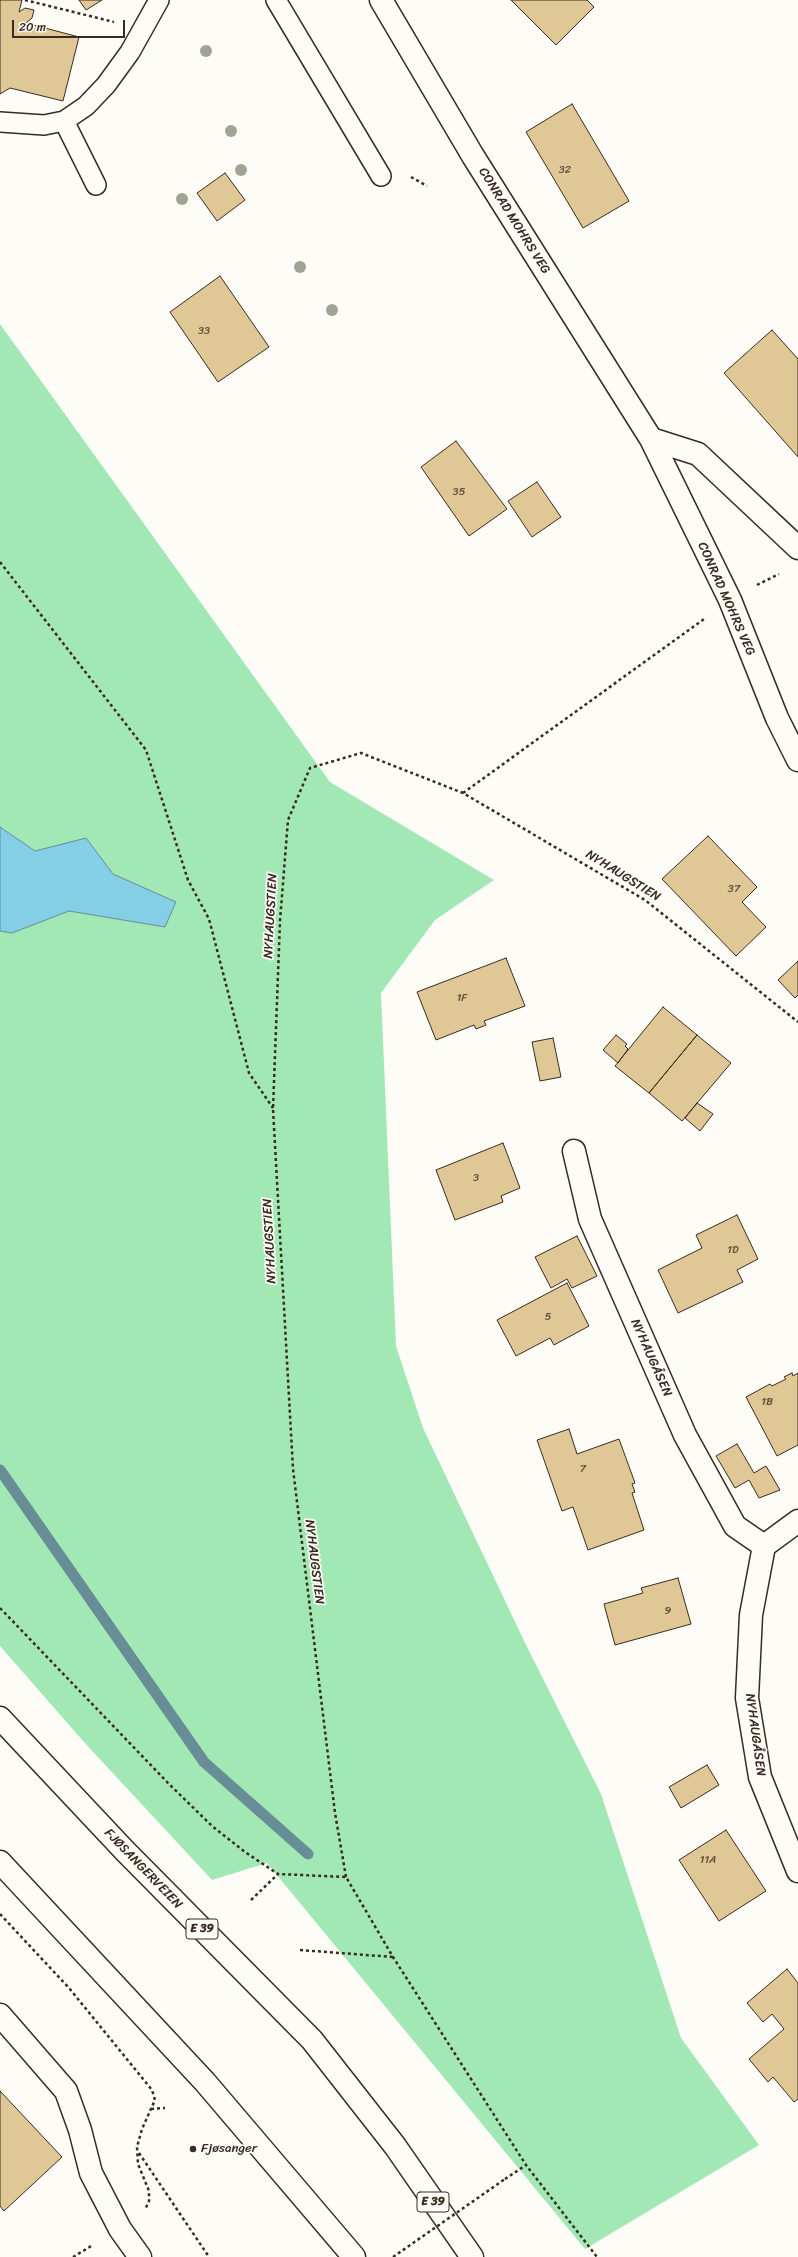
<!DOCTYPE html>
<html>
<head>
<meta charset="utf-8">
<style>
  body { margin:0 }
  #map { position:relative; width:798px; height:2257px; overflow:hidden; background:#fdfcf7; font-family:Sriracha,sans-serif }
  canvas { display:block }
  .scale { position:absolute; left:12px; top:20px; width:113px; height:18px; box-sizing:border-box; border:2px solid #3b2a1e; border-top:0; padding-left:5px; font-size:12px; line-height:14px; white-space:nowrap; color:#3b2a1e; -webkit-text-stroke:3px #fdfcf7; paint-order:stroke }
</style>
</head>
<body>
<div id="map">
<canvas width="798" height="2257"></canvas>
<div class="scale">20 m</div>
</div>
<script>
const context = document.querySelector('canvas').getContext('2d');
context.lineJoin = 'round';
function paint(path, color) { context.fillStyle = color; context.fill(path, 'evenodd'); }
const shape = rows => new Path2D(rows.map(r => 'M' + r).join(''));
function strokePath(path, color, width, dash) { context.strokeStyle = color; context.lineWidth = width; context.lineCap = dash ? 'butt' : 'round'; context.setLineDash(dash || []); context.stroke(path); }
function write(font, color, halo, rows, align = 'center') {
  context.font = font + ' Sriracha,sans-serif'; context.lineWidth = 3.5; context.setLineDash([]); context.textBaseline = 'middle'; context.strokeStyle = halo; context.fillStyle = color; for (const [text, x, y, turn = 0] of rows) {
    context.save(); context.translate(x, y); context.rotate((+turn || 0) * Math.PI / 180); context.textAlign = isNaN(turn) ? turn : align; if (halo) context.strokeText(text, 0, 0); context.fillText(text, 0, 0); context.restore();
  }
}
paint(shape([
  [0,324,330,782,494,880,435,920,381,993,396,1346,423,1428,527,1647,601,1794,681,2038,759,2145,585,2249,267,1863,212,1880,83,1741,0,1646]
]), '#a2e8b5');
const water = shape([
  [0,827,35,851,86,838,113,874,176,902,165,927,69,911,12,933,0,931,0,827]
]);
paint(water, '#85cfe6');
strokePath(water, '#678d96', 1);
strokePath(shape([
  [0,1470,204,1762,308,1854]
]), '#678d96', 11);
const building = shape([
  [0,0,22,0,19,12,25,8,34,10,32,18,26,23,79,37,63,101,10,88,0,94,0,0],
  [79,0,102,0,86,10,79,0],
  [511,0,587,0,594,7,556,45,511,0],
  [572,104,629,201,583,228,526,132,572,104],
  [225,173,245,200,217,221,197,193,225,173],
  [220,276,269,347,218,382,170,312,220,276],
  [772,330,798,359,798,457,724,373,772,330],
  [456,441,507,509,469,536,421,467,456,441],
  [537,482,561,517,532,537,508,501,537,482],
  [708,836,757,887,742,902,766,927,736,956,662,879,708,836],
  [506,958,525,1006,484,1021,486,1025,476,1029,474,1025,436,1040,417,992,506,958],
  [798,961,798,995,795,998,778,980,798,961],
  [663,1007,697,1035,649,1093,615,1066,663,1007],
  [616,1035,627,1044,625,1046,628,1049,618,1063,603,1050,616,1035],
  [697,1035,731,1063,682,1121,649,1093,697,1035],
  [553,1038,561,1077,540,1081,532,1042,553,1038],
  [697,1103,713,1114,700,1131,685,1118,697,1103],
  [503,1143,520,1188,501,1196,503,1202,455,1220,436,1170,503,1143],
  [737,1215,758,1259,737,1270,743,1282,678,1313,658,1270,702,1248,696,1235,737,1215],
  [577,1236,597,1276,572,1288,567,1279,551,1288,535,1257,577,1236],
  [567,1283,589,1326,554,1345,550,1338,516,1356,497,1320,567,1283],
  [792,1373,793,1376,798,1373,798,1445,777,1456,746,1397,770,1384,772,1386,786,1379,784,1377,792,1373],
  [569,1429,577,1454,619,1439,635,1483,632,1484,635,1492,632,1493,644,1530,588,1550,573,1507,562,1511,537,1440,569,1429],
  [737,1444,754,1473,766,1466,780,1490,759,1498,749,1480,735,1488,716,1456,737,1444],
  [678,1578,691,1624,615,1645,604,1604,643,1593,641,1588,678,1578],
  [707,1765,719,1785,681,1808,669,1787,707,1765],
  [726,1830,766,1891,719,1921,679,1860,726,1830],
  [787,1969,798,1983,798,2099,794,2102,773,2077,768,2082,749,2059,784,2029,772,2014,763,2022,747,2003,787,1969],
  [0,2091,62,2157,4,2211,0,2206,0,2091]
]);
paint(building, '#dfc796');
strokePath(building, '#3b2a1e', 1);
const service = shape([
  [276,0,381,176],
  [64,121,96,185],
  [0,122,44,125,64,121,86,106,106,85,130,52,159,0]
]);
const minor = shape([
  [381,0,473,156,651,439,730,600,777,718,798,760],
  [651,439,698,454,798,548],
  [574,1151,590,1219,685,1435,735,1526,764,1546],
  [798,1521,764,1546,751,1615,747,1698,760,1777,798,1871],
  [0,2015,66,2091,80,2130,91,2173,120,2229,140,2257]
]);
const trunk = shape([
  [0,1718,125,1851,312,2040,395,2146,472,2257],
  [0,1862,205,2082,354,2257]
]);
strokePath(service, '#3b2a1e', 22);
strokePath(minor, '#3b2a1e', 25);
strokePath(trunk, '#3b2a1e', 25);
strokePath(shape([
  [25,0,114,22],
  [411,177,427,186],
  [0,562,146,750,188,880,209,919,249,1073,273,1108],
  [757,585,779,574],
  [463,793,704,619],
  [0,1608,168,1783,212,1826,245,1852,278,1874,346,1877,393,1957,526,2165,597,2257],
  [346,1877,335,1813,293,1469,273,1109,280,921,288,820,310,768,361,753,463,793,645,900,798,1022],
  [251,1900,278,1874],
  [0,1914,69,1988,152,2090,155,2100,142,2129,137,2147,138,2164,149,2191,149,2201,145,2210],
  [300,1950,393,1957],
  [151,2109,165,2108],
  [139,2153,209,2257],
  [505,2179,526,2165],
  [73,2257,93,2245]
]), '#3b2a1e', 2.5, [3, 3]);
strokePath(service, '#fdfcf7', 19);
strokePath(minor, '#fdfcf7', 22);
strokePath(trunk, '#fdfcf7', 22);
strokePath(shape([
  [393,2257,505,2179]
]), '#3b2a1e', 2.5, [3, 3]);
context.fillStyle = '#a1a395';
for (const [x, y] of [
  [206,51],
  [231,131],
  [241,170],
  [182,199],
  [300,267],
  [332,310]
]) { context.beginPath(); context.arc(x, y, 6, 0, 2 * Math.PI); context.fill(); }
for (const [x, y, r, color] of [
  [193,2149,4,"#3b2a1e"]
]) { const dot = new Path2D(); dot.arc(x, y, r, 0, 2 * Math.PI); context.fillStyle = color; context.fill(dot); strokePath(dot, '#fdfcf7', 1.5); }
write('11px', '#64513c', null, [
  ["32",565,170],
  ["33",204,331],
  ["35",459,492],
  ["37",734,889],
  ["1F",462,998],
  ["3",476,1178],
  ["1D",733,1250],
  ["5",548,1317],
  ["1B",767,1402],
  ["7",583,1469],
  ["9",668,1611],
  ["11A",708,1860]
]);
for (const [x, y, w] of [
  [202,1929,32],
  [433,2202,32]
]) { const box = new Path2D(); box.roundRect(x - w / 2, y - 10, w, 20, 3); context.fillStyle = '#fdfcf7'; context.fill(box); strokePath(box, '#3b2a1e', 1); }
write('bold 12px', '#3b2a1e', null, [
  ["E 39",202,1929],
  ["E 39",433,2202]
]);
write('13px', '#3b2a1e', '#fdfcf7', [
  ["CONRAD MOHRS VEG",514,221,58],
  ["CONRAD MOHRS VEG",726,599,66],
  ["NYHAUGSTIEN",623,876,32],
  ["NYHAUGSTIEN",271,916,-87],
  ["NYHAUGSTIEN",270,1241,-93],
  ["NYHAUGÅSEN",651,1358,66],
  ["NYHAUGSTIEN",314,1562,83],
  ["NYHAUGÅSEN",755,1735,82],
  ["FJØSANGERVEIEN",143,1869,46]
]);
write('13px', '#3b2a1e', '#fdfcf7', [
  ["Fjøsanger",201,2149]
], 'left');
</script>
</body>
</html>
